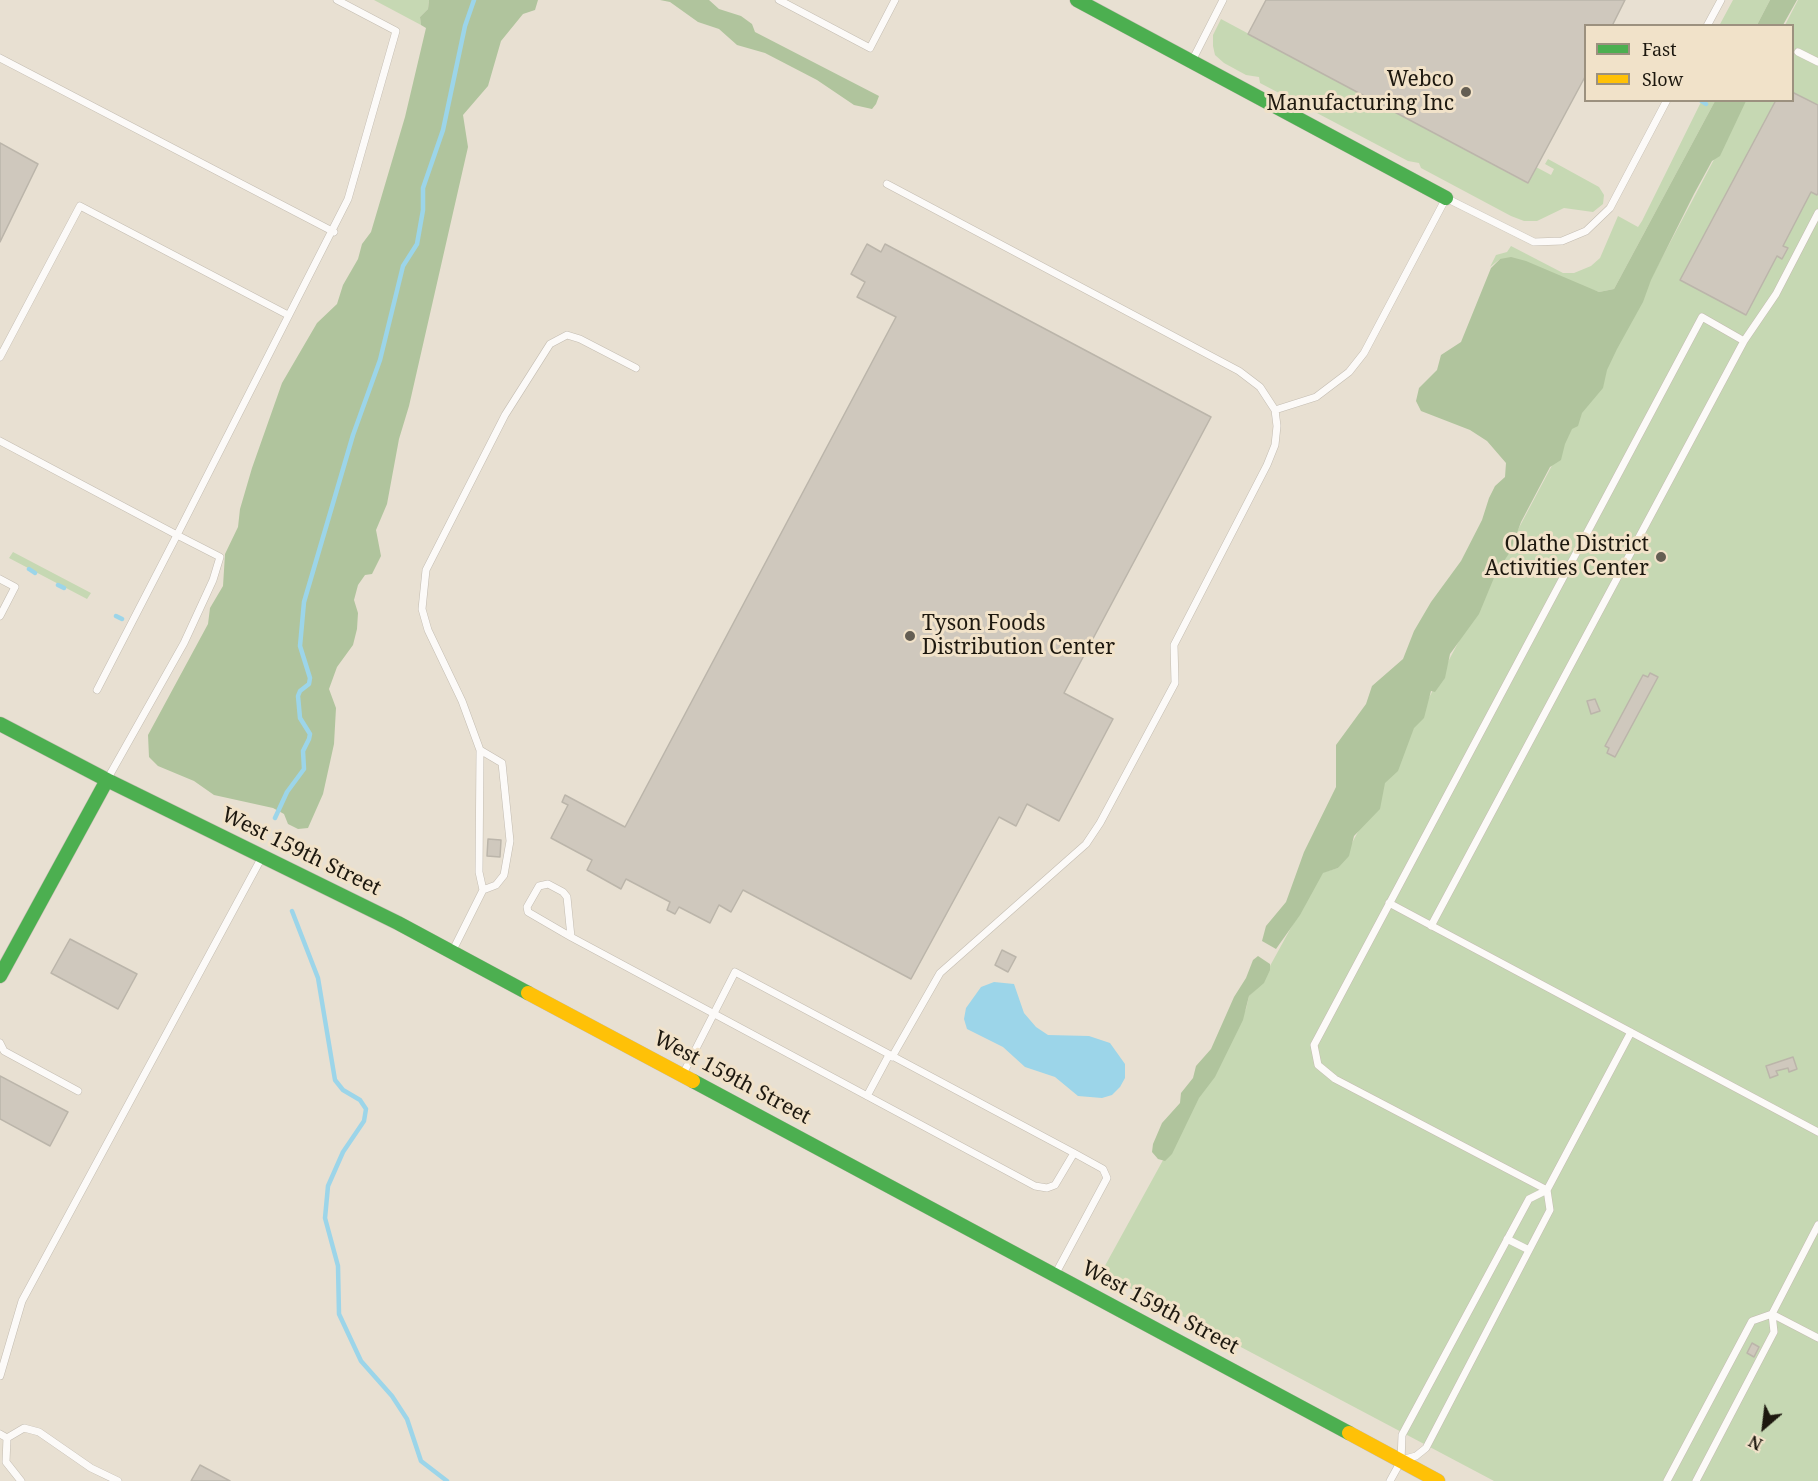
<!DOCTYPE html>
<html>
<head>
<meta charset="utf-8">
<style>
  body { margin:0 }
  #map { position:relative; width:1818px; height:1481px; overflow:hidden; background:#e8e0d2; font-family:"Noto Serif",serif }
  canvas { display:block }
  .legend { position:absolute; left:1584px; top:24px; width:210px; height:78px; box-sizing:border-box; background:#f1e2c9; border:2px solid #9c917f; margin:0; padding:8px 10px; list-style:none; font-size:18px; color:#1d180f }
  .legend li { display:flex; align-items:center; gap:12px; height:30px }
  .legend b { width:30px; border:2px solid #9c917f }
  .north { position:absolute; left:1734px; top:1397px; width:60px; height:60px; -webkit-text-stroke:4px #f1e2c9; paint-order:stroke; rotate:208deg; font-size:16px; font-weight:700; line-height:24px; text-align:center; color:#1d180f }
  .north::after { content:''; display:block; margin:auto; width:21px; height:27px; background:#1d180f; clip-path:polygon(50% 0,100% 100%,50% 72%,0 100%) }
</style>
</head>
<body>
<div id="map">
<canvas width="1818" height="1481"></canvas>
<ul class="legend">
<li><b style="height:8px;background:#4caf50"></b>Fast</li>
<li><b style="height:8px;background:#ffc107"></b>Slow</li>
</ul>
<div class="north">N</div>
</div>
<script>
const context = document.querySelector('canvas').getContext('2d');
context.lineJoin = 'round';
function paint(path, color) { context.fillStyle = color; context.fill(path, 'evenodd'); }
const shape = rows => new Path2D(rows.map(r => 'M' + r).join(''));
function strokePath(path, color, width, dash) { context.strokeStyle = color; context.lineWidth = width; context.lineCap = dash ? 'butt' : 'round'; context.setLineDash(dash || []); context.stroke(path); }
function write(font, color, halo, rows, align = 'center') {
  context.font = font + ' "Noto Serif",serif'; context.lineWidth = 6; context.setLineDash([]); context.textBaseline = 'middle'; context.strokeStyle = halo; context.fillStyle = color; for (const [text, x, y, turn = 0] of rows) {
    context.save(); context.translate(x, y); context.rotate((+turn || 0) * Math.PI / 180); context.textAlign = isNaN(turn) ? turn : align; if (halo) context.strokeText(text, 0, 0); context.fillText(text, 0, 0); context.restore();
  }
}
paint(shape([
  [374,0,429,0,428,9,420,17,421,25],
  [1733,0,1770,0,1757,25,1719,26],
  [1798,0,1818,0,1818,1481,1494,1481,1101,1273,1246,1009,1249,996,1259,986,1321,873,1338,868,1352,843,1745,101,1792,100,1792,26,1785,25],
  [1221,19,1527,183,1536,167,1551,175,1554,169,1545,164,1548,159,1599,187,1604,195,1603,204,1593,212,1564,208,1537,221,1524,221,1511,216,1421,168,1419,163,1408,161,1260,83,1259,77,1246,75,1224,63,1215,55,1213,46,1213,35],
  [1703,101,1715,101,1614,289,1599,292,1500,259,1490,267,1496,255,1507,252,1511,246,1563,273,1574,273,1591,266,1600,258,1618,216,1638,227,1642,221,1701,102,1706,105,1707,103],
  [13,552,91,593,87,599,9,558]
]), '#c6d8b3');
paint(shape([
  [429,0,538,0,535,10,523,14,501,41,488,86,463,115,468,147,409,406,399,439,387,504,376,530,381,556,372,574,365,575,358,585,354,600,358,613,357,629,353,645,337,667,329,689,336,708,334,744,323,794,308,828,298,829,288,824,284,814,273,808,214,795,194,781,158,766,149,757,148,735,208,624,210,608,223,586,225,554,238,527,240,509,252,468,282,383,317,323,337,304,343,285,358,259,362,244,371,232,405,117,426,28,421,25,420,17,428,9],
  [660,0,709,0,719,9,741,16,752,24,755,32,879,96,876,104,872,109,854,105,817,80,765,53,737,45,719,29,698,22,670,2],
  [1770,0,1797,0,1783,25,1757,25],
  [1715,101,1746,101,1720,156,1712,161,1694,194,1651,280,1643,302,1617,349,1607,370,1603,388,1582,413,1578,426,1572,429,1565,444,1561,460,1550,467,1521,522,1510,552,1496,573,1479,614,1450,654,1445,678,1435,692,1431,691,1424,718,1414,728,1398,771,1385,783,1380,809,1354,836,1349,856,1338,868,1323,873,1300,915,1276,949,1262,941,1266,926,1286,902,1304,852,1336,787,1336,745,1366,704,1372,686,1403,659,1414,631,1431,602,1461,561,1482,520,1489,498,1495,486,1505,477,1506,463,1487,441,1470,430,1421,411,1416,401,1419,388,1437,370,1441,355,1461,342,1491,268,1500,259,1511,257,1526,261,1599,292,1614,289],
  [1258,956,1270,964,1270,970,1264,983,1249,996,1243,1020,1215,1077,1199,1098,1172,1154,1165,1161,1158,1159,1152,1152,1153,1144,1162,1123,1180,1103,1181,1093,1193,1078,1196,1066,1211,1049,1234,997,1246,978,1253,960]
]), '#b0c49d');
paint(shape([
  [994,982,1014,984,1024,1013,1036,1027,1048,1035,1089,1036,1110,1043,1125,1064,1125,1078,1120,1087,1112,1095,1102,1098,1078,1096,1055,1077,1025,1067,1003,1047,967,1029,964,1019,966,1008,981,987]
]), '#9cd5e9');
strokePath(shape([
  [1700,100,1706,104],
  [29,569,35,573],
  [58,585,64,588],
  [116,616,122,619],
  [275,818,287,792,304,769,303,751,309,739,310,734,300,718,298,696,300,691,309,684,310,678,300,646,304,602,353,435,380,360,403,266,417,244,423,210,423,188,443,130,465,26,474,0],
  [292,911,318,978,335,1080,343,1090,360,1100,366,1109,364,1121,343,1152,328,1186,325,1218,338,1266,339,1314,361,1361,392,1396,407,1419,421,1461,447,1481]
]), '#9cd5e9', 4.5);
const building = shape([
  [1266,0,1625,0,1612,26,1586,26,1586,75,1528,183,1248,34,1266,0],
  [1792,92,1818,105,1818,193,1817,195,1811,192,1783,246,1788,248,1782,259,1777,256,1746,315,1680,280,1776,100,1792,100,1792,92],
  [0,143,38,164,0,242,0,143],
  [867,244,881,252,885,244,1211,417,1064,693,1113,719,1059,821,1027,804,1016,826,999,817,911,979,743,890,731,912,719,905,710,923,679,907,675,914,667,910,670,902,626,879,621,889,587,870,592,860,551,838,568,805,562,802,565,795,625,827,896,317,857,297,865,282,851,274,867,244],
  [1650,673,1658,677,1615,757,1607,753,1609,748,1605,746,1643,675,1648,677,1650,673],
  [1595,699,1600,711,1591,714,1587,701,1595,699],
  [488,839,501,840,500,857,487,856,488,839],
  [70,939,137,974,118,1009,51,973,70,939],
  [1002,950,1016,957,1008,972,995,965,1002,950],
  [1793,1057,1797,1069,1789,1072,1788,1068,1776,1071,1778,1075,1770,1078,1766,1066,1793,1057],
  [0,1076,68,1112,50,1146,0,1119,0,1076],
  [1752,1343,1759,1347,1754,1357,1747,1353,1752,1343],
  [200,1465,230,1481,191,1481,200,1465]
]);
paint(building, '#cfc8bd');
strokePath(building, '#bbb5aa', 1.5);
const lane = shape([
  [779,0,870,48,895,0],
  [1707,26,1721,0],
  [1798,52,1818,62],
  [0,58,334,232],
  [1193,59,1223,0],
  [887,184,1239,371,1260,387,1275,410,1277,426,1275,445,1267,465,1174,645,1175,683,1100,823,1086,844,940,973,892,1057],
  [1744,341,1776,294,1818,213],
  [0,357,80,206,288,315],
  [1275,410,1316,397,1349,372,1364,353,1446,198,1534,242,1562,241,1586,231,1610,208,1667,100],
  [0,441,177,535,97,690],
  [0,579,15,587,0,616],
  [480,750,502,763,510,841,504,875,496,885,483,890],
  [108,778,184,643,213,580,220,557,177,535,348,199,396,31,337,0],
  [1389,903,1818,1132],
  [1431,926,1744,341,1702,317,1314,1045,1318,1065,1335,1079,1547,1190],
  [571,937,528,912,527,907,539,886,548,884,563,892,567,897,571,937,1035,1186,1047,1188,1055,1185,1074,1153],
  [453,950,483,890,479,872,480,750,462,701,428,630,422,609,426,570,505,415,550,344,567,335,580,339,636,368],
  [0,1043,4,1051,78,1091],
  [683,1074,735,972,1074,1153,1103,1169,1107,1178,1056,1273],
  [867,1096,889,1055],
  [1507,1239,1529,1250],
  [0,1376,22,1301,262,857],
  [0,1434,7,1438,24,1428,39,1432,91,1468,118,1481],
  [7,1438,6,1462,21,1481],
  [1405,1459,1416,1456,1426,1448,1550,1210,1547,1190],
  [1390,1481,1401,1461,1402,1435,1529,1199,1547,1190,1631,1032],
  [1667,1481,1752,1321,1772,1314,1818,1338],
  [1696,1481,1774,1332,1772,1314,1818,1225]
]);
const fast = shape([
  [1077,0,1446,198],
  [0,724,107,780,398,923,528,993],
  [0,976,107,780],
  [693,1081,1349,1433]
]);
const slow = shape([
  [528,993,693,1081],
  [1349,1433,1438,1481]
]);
strokePath(lane, '#c3bcb1', 8);
strokePath(fast, '#c3bcb1', 15);
strokePath(slow, '#c3bcb1', 15);
strokePath(lane, '#fcfaf8', 7);
strokePath(fast, '#4caf50', 14);
strokePath(slow, '#ffc107', 14);
for (const [x, y, r, color] of [
  [1466,92,6,"#645e53"],
  [1661,557,6,"#645e53"],
  [910,636,6,"#645e53"]
]) { const dot = new Path2D(); dot.arc(x, y, r, 0, 2 * Math.PI); context.fillStyle = color; context.fill(dot); strokePath(dot, '#f1e2c9', 2); }
write('21px', '#1d180f', '#f1e2c9', [
  ["Webco",1454,80],
  ["Manufacturing Inc",1454,104],
  ["Olathe District",1649,545],
  ["Activities Center",1649,569],
  ["Tyson Foods",922,624,"left"],
  ["Distribution Center",922,648,"left"]
], 'right');
write('21px', '#1d180f', '#f1e2c9', [
  ["West 159th Street",301,852,26],
  ["West 159th Street",732,1078,28],
  ["West 159th Street",1160,1308,28]
]);
</script>
</body>
</html>
